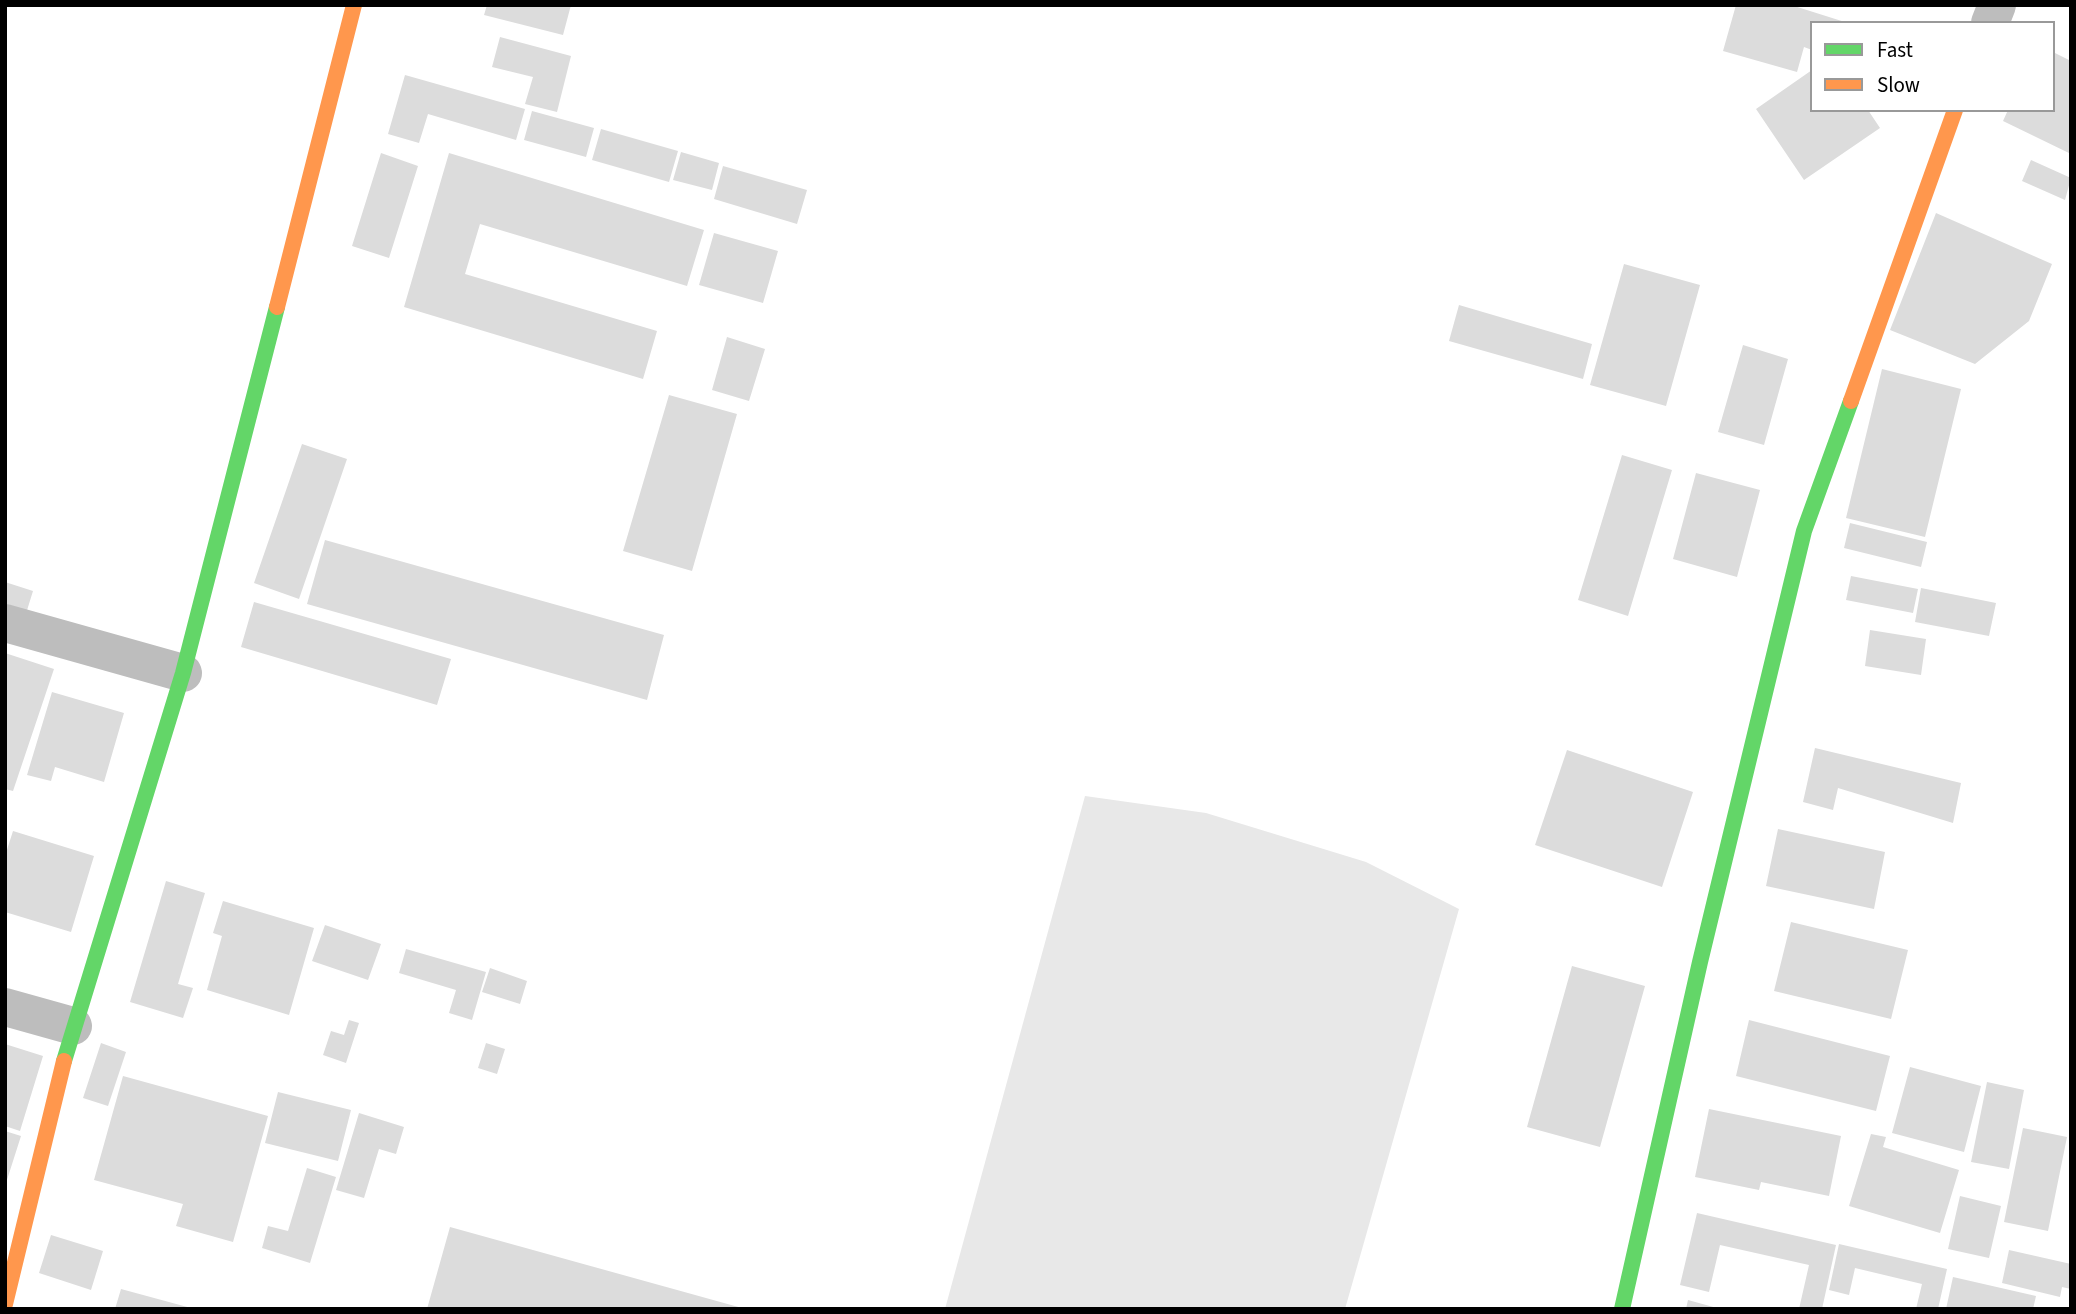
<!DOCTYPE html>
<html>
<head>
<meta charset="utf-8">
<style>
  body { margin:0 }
  #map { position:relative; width:2076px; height:1314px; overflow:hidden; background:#fff; font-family:"Source Sans 3",sans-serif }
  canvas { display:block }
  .frame { position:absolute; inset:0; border:7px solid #000; pointer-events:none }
  .legend { position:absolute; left:1810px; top:21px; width:245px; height:91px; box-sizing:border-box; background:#fff; border:2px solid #999; margin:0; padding:9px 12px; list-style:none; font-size:21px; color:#000 }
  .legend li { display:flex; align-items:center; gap:14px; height:35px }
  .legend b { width:35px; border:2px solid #999 }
</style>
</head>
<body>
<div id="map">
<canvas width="2076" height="1314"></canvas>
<div class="frame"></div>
<ul class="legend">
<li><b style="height:9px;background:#63d668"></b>Fast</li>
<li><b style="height:9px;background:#ff974d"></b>Slow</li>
</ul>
</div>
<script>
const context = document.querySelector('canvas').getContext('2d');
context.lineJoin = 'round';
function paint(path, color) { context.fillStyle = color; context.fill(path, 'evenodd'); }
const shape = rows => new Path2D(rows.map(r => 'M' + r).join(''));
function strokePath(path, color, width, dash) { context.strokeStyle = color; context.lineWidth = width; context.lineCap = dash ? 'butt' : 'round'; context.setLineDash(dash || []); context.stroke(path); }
paint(shape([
  [1085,796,1206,813,1366,862,1459,909,1345,1309,945,1309]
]), '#e8e8e8');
paint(shape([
  [487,5,571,5,563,35,484,15],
  [1736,5,1791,5,1848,23,1812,23,1812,50,1804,47,1797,72,1723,51],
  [500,37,571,56,557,112,525,104,533,77,492,67],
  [2053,52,2071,61,2071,154,2003,121,2008,110,2053,110],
  [1812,70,1812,110,1868,110,1880,128,1804,180,1756,109],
  [405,75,525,109,516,140,428,114,419,143,388,134],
  [532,111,594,128,586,157,524,140],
  [601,129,678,151,669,182,592,160],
  [681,152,719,163,712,190,673,180],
  [381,153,418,166,389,258,352,246],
  [449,153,704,230,687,286,480,224,465,274,657,331,643,379,404,307],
  [2031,160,2071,178,2065,200,2022,181],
  [723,166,807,190,797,224,714,199],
  [1936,213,2052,264,2029,321,1975,364,1890,330],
  [714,233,778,251,763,303,699,285],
  [1624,264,1700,285,1666,406,1590,385],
  [1459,305,1592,344,1583,379,1449,341],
  [727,337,765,349,749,401,712,390],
  [1743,345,1788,359,1764,445,1718,432],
  [1882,369,1961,389,1925,537,1846,518],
  [669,395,737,414,692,571,623,551],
  [302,444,347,459,299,599,254,583],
  [1622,455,1672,470,1628,616,1578,600],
  [1696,473,1760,490,1737,577,1673,559],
  [1850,523,1927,542,1921,567,1844,548],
  [325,540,664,635,647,700,307,604],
  [1851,576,1918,589,1913,613,1846,600],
  [5,582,33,591,24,620,5,614],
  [1921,588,1996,603,1989,636,1915,622],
  [254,602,451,659,437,705,241,647],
  [1870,630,1926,639,1921,675,1865,666],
  [5,653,54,669,13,791,5,789],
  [52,692,124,713,104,782,55,767,51,781,27,775],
  [1815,748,1961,783,1953,823,1838,788,1833,810,1803,802],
  [1567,750,1693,792,1662,887,1535,845],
  [1778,829,1885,852,1874,909,1766,886],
  [13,831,94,856,71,932,5,912,5,856],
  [166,881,205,893,178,984,193,988,183,1018,130,1002],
  [223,901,314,928,289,1015,207,990,222,936,213,933],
  [1791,922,1908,950,1891,1019,1774,991],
  [325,925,381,944,368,980,312,961],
  [406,949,486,972,472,1020,449,1013,456,990,399,973],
  [1572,966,1645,986,1600,1147,1527,1127],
  [490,968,527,981,520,1004,482,992],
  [349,1020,359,1023,346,1063,323,1055,331,1031,344,1035],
  [1749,1020,1890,1056,1876,1111,1736,1076],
  [101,1043,126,1052,108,1106,83,1098],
  [486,1043,505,1049,497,1074,478,1068],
  [5,1044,43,1056,20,1131,5,1126],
  [1910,1067,1981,1086,1964,1152,1892,1133],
  [123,1076,268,1116,233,1242,176,1226,183,1204,94,1180],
  [1987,1082,2024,1090,2009,1169,1971,1162],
  [278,1092,351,1110,338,1161,265,1143],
  [1709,1109,1841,1136,1829,1196,1761,1182,1759,1190,1695,1177],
  [359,1113,404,1127,396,1154,379,1149,364,1198,336,1190],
  [2023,1128,2067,1137,2048,1231,2004,1222],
  [5,1131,21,1136,6,1183,5,1183],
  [1871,1134,1886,1137,1883,1147,1959,1170,1940,1233,1849,1206],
  [307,1168,336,1177,310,1263,262,1248,268,1226,288,1231],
  [1960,1196,2001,1206,1989,1258,1948,1249],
  [1697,1213,1836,1245,1822,1309,1799,1309,1809,1265,1720,1245,1709,1292,1680,1285],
  [450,1227,742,1308,742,1309,427,1309],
  [51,1235,103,1251,91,1290,39,1273],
  [1839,1244,1947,1269,1938,1309,1916,1309,1922,1284,1855,1268,1849,1295,1829,1290],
  [2009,1250,2071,1264,2071,1289,2062,1287,2060,1297,2002,1283],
  [1953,1277,2036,1296,2033,1309,1946,1309],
  [121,1289,191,1308,191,1309,115,1309],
  [1688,1300,1717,1308,1716,1309,1686,1309]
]), '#dcdcdc');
strokePath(shape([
  [1990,23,1997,5],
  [5,623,183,673],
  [5,1007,73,1026]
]), '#bdbdbd', 38);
strokePath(shape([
  [64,1061,183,673,277,307],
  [1622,1309,1700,962,1804,531,1851,401]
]), '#63d668', 16);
strokePath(shape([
  [277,307,354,5],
  [1851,401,1955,110],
  [5,1304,64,1061]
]), '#ff974d', 16);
</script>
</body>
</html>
